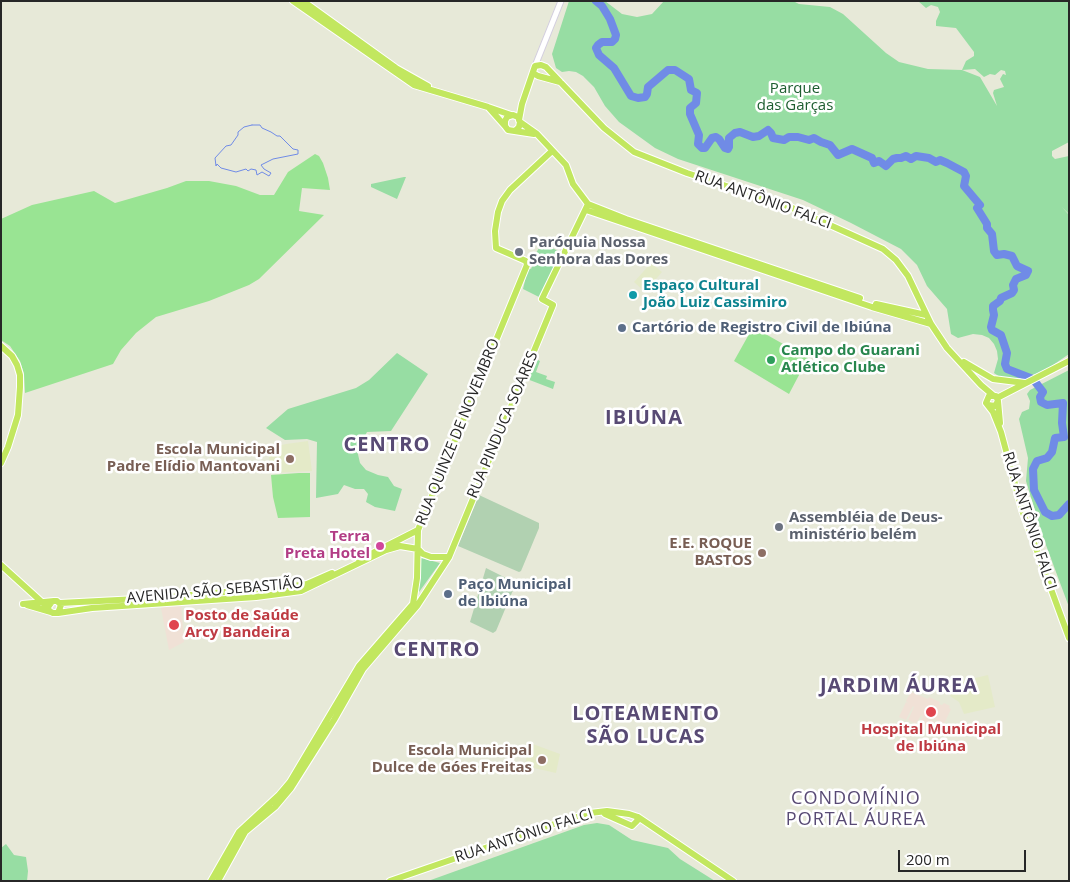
<!DOCTYPE html>
<html>
<head>
<meta charset="utf-8">
<style>
  body { margin:0 }
  #map { position:relative; width:1070px; height:882px; overflow:hidden; background:#e7e9d8; font-family:"Open Sans",sans-serif }
  canvas { display:block }
  .frame { position:absolute; inset:0; border:2px solid #272727; pointer-events:none }
  .scale { position:absolute; left:898px; top:850px; width:128px; height:22px; box-sizing:border-box; border:2px solid #272727; border-top:0; padding-left:6px; font-size:15px; line-height:18px; white-space:nowrap; color:#272727; -webkit-text-stroke:4px #fff; paint-order:stroke }
</style>
</head>
<body>
<div id="map">
<canvas width="1070" height="882"></canvas>
<div class="frame"></div>
<div class="scale">200 m</div>
</div>
<script>
const context = document.querySelector('canvas').getContext('2d');
context.lineJoin = 'round';
function paint(path, color) { context.fillStyle = color; context.fill(path, 'evenodd'); }
const shape = rows => new Path2D(rows.map(r => 'M' + r).join(''));
function strokePath(path, color, width, dash) { context.strokeStyle = color; context.lineWidth = width; context.lineCap = dash ? 'butt' : 'round'; context.setLineDash(dash || []); context.stroke(path); }
function write(font, color, halo, rows, align = 'center') {
  context.font = font + ' "Open Sans",sans-serif'; context.lineWidth = 5; context.setLineDash([]); context.textBaseline = 'middle'; context.strokeStyle = halo; context.fillStyle = color; for (const [text, x, y, turn = 0] of rows) {
    context.save(); context.translate(x, y); context.rotate((+turn || 0) * Math.PI / 180); context.textAlign = isNaN(turn) ? turn : align; if (halo) context.strokeText(text, 0, 0); context.fillText(text, 0, 0); context.restore();
  }
}
paint(shape([
  [651,263,662,272,645,292,634,282],
  [308,441,312,471,271,473,268,448,286,444],
  [988,675,995,707,964,714,959,702,950,696,958,682],
  [530,743,560,754,556,773,525,766,528,747]
]), '#e4eac8');
paint(shape([
  [181,605,184,642,169,650,161,608,164,606],
  [911,692,928,699,929,697,940,702,939,704,942,705,944,703,950,706,949,708,951,709,944,724,927,716,926,717,941,725,938,732,919,725,923,716,921,715,916,724,908,720,914,707,913,706,906,720,899,717,906,702,909,704,906,701]
]), '#f0e1d6');
paint(shape([
  [569,1,605,1,622,14,637,17,652,14,664,1,793,1,799,4,830,7,843,14,886,53,899,62,928,69,962,70,966,61,974,56,974,52,956,28,936,26,936,21,940,12,938,7,931,5,926,8,918,1,1069,1,1069,142,1052,151,1052,156,1055,159,1069,156,1069,214,1062,207,1069,215,1069,354,1043,372,1016,379,1000,377,994,373,998,359,997,351,994,344,989,338,982,335,973,334,958,338,951,334,947,309,927,286,917,265,901,249,851,223,803,200,678,159,655,148,619,122,605,106,594,87,583,76,576,72,569,71,562,72,556,68,552,54],
  [975,69,984,77,990,74,995,75,1001,70,1005,71,1006,75,1003,74,1000,79,1004,87,994,90,993,93,997,106,980,77,962,70],
  [404,177,406,177,397,199,371,187,371,184],
  [542,243,562,253,541,298,523,289,528,268,531,269,537,255,536,253],
  [397,353,428,374,391,431,367,432,357,450,360,463,366,470,378,475,388,477,394,486,402,489,395,511,375,507,366,502,368,494,364,489,355,489,344,485,338,494,316,498,317,442,307,439,285,440,266,428,288,409,356,388,369,380],
  [534,358,540,361,536,372,547,376,546,379,555,382,553,389,527,379,526,376],
  [1069,370,1069,607,1043,537,1026,481,1028,458,1019,419,1022,412,1029,409,1030,401,1027,394,1030,390],
  [421,558,440,563,419,592,417,591],
  [597,823,609,825,632,840,668,848,680,859,715,881,428,881,584,825],
  [6,844,14,855,26,857,28,871,27,881,1,881,1,848]
]), '#97dda3');
paint(shape([
  [479,495,539,523,539,528,521,571,519,572,458,546],
  [486,568,516,583,496,631,493,633,470,622]
]), '#b1d1b1');
paint(shape([
  [315,154,319,156,323,163,328,178,330,190,302,188,299,211,324,215,259,279,249,285,209,301,156,317,136,333,121,350,113,364,25,393,24,374,20,361,10,346,1,340,1,219,32,205,94,191,115,203,167,188,186,181,209,181,236,186,260,195,274,195,288,172],
  [753,327,808,358,789,394,734,361],
  [299,473,310,473,310,517,278,518,273,497,271,475]
]), '#99e493');
strokePath(shape([
  [252,125,260,125,262,128,271,132,277,136,280,136,293,149,298,150,298,154,273,159,261,165,264,169,271,173,269,176,262,172,257,175,256,170,251,169,248,171,246,169,236,172,221,168,217,164,216,166,215,158,226,146,231,145,238,135,238,132,244,127,252,125]
]), '#708be6', 1);
strokePath(shape([
  [596,1,602,6,610,19,616,35,615,39,612,42,602,42,598,45,596,48,599,55,614,68,631,96,638,98,645,97,647,94,648,87,668,70,675,70,689,79,691,90,697,93,696,103,690,108,690,114,699,135,698,144,702,148,705,148,712,138,716,137,719,139,725,148,728,149,729,147,729,138,735,133,740,132,753,137,759,136,768,130,771,133,773,138,784,140,789,137,798,137,809,140,814,138,821,142,830,145,838,155,852,149,872,158,874,163,879,161,886,166,893,159,897,158,901,158,906,156,911,159,916,156,929,158,936,162,940,160,947,163,964,172,966,176,964,186,980,205,977,208,987,224,987,228,992,234,994,251,997,255,1004,254,1012,256,1017,266,1028,271,1026,275,1016,279,1013,285,1014,290,1012,293,1001,298,1000,301,993,306,993,310,994,315,991,327,992,330,1001,335,1007,353,1005,364,1007,369,1033,379,1043,392,1040,397,1041,402,1047,405,1063,403,1062,423,1064,437,1055,438,1052,452,1047,458,1037,461,1033,469,1034,490,1045,512,1052,516,1059,515,1069,504]
]), '#708be6', 8);
const minor = shape([
  [535,66,561,1]
]);
const major = shape([
  [293,1,414,85,488,107,511,115],
  [303,1,396,68,428,86],
  [533,73,538,76,560,82],
  [489,108,505,126],
  [519,120,522,104,535,66,541,65,546,67,604,128,634,152,687,173,790,207,883,249,896,260,908,276,931,324,947,348,981,385,994,396],
  [520,122,537,134,566,165,573,184,588,204],
  [516,130,519,127,520,122,518,117,513,115,507,117,505,121,505,126,508,130,534,134],
  [588,204,626,219,860,298],
  [586,210,872,307,931,324],
  [876,304,926,315],
  [1,346,12,356,17,365,20,375,20,387,18,415,8,447,1,463],
  [964,362,993,379,1025,383],
  [997,398,1069,361],
  [998,401,1000,423],
  [988,405,995,406,998,401,996,396,989,396,986,403,993,412,1001,432,1022,510,1069,638],
  [359,560,418,530],
  [1,565,44,604],
  [60,603,157,598,293,586,307,584,332,573],
  [23,604,54,601,57,601,61,605,58,613,53,613,49,611,48,607,52,602],
  [27,605,51,612],
  [58,613,92,608,256,597,301,591,386,550,400,546,418,549,423,554,431,557,449,557],
  [605,814,632,826,637,821,638,817],
  [211,881,239,832,279,795,290,782,359,666,413,604,417,578,418,530,527,265,526,261,496,248,495,231,498,212,502,201,510,190,552,151],
  [218,881,245,832,275,807,291,788,334,720,363,669,417,606,449,557,553,305,542,299,588,204],
  [390,881,557,823,590,813,607,811,629,814,638,817,733,881]
]);
strokePath(minor, '#d3cedf', 7);
strokePath(major, '#fff', 8);
strokePath(minor, '#fff', 5);
strokePath(major, '#c2e75f', 6);
for (const [x, y, r, color] of [
  [519,252,5,"#6b7280"],
  [633,295,5,"#0f9aa8"],
  [622,328,5,"#5c6f8a"],
  [771,360,5,"#2e9e5b"],
  [290,459,5,"#8d6e63"],
  [779,527,5,"#6b7280"],
  [380,546,5,"#d1479c"],
  [762,553,5,"#8d6e63"],
  [448,594,5,"#5c6f8a"],
  [174,625,6,"#e0444e"],
  [931,712,6,"#e0444e"],
  [542,760,5,"#8d6e63"]
]) { const dot = new Path2D(); dot.arc(x, y, r, 0, 2 * Math.PI); context.fillStyle = color; context.fill(dot); strokePath(dot, '#fff', 2); }
write('15px', '#1d5d30', '#fff', [
  ["Parque",795,89],
  ["das Garças",795,106]
]);
write('15px', '#272727', '#fff', [
  ["RUA ANTÔNIO FALCI",763,200,20],
  ["RUA PINDUCA SOARES",503,425,-67],
  ["RUA QUINZE DE NOVEMBRO",458,432,-68],
  ["RUA ANTÔNIO FALCI",1029,521,72],
  ["AVENIDA SÃO SEBASTIÃO",215,591,-5],
  ["RUA ANTÔNIO FALCI",524,836,-18]
]);
write('bold 15px', '#5b616d', '#fff', [
  ["Paróquia Nossa",529,243],
  ["Senhora das Dores",529,260],
  ["Assembléia de Deus-",789,518],
  ["ministério belém",789,535]
], 'left');
write('bold 15px', '#0d838f', '#fff', [
  ["Espaço Cultural",643,286],
  ["João Luiz Cassimiro",643,303]
], 'left');
write('bold 15px', '#4e5e75', '#fff', [
  ["Cartório de Registro Civil de Ibiúna",632,328],
  ["Paço Municipal",458,585],
  ["de Ibiúna",458,602]
], 'left');
write('bold 15px', '#27864d', '#fff', [
  ["Campo do Guarani",781,351],
  ["Atlético Clube",781,368]
], 'left');
write('bold 15px', '#785e54', '#fff', [
  ["Escola Municipal",280,450],
  ["Padre Elídio Mantovani",280,467],
  ["E.E. ROQUE",752,544],
  ["BASTOS",752,561],
  ["Escola Municipal",532,751],
  ["Dulce de Góes Freitas",532,768]
], 'right');
write('bold 15px', '#b23c85', '#fff', [
  ["Terra",370,537],
  ["Preta Hotel",370,554]
], 'right');
write('bold 15px', '#be3a42', '#fff', [
  ["Posto de Saúde",185,616],
  ["Arcy Bandeira",185,633],
  ["Hospital Municipal",931,730,"center"],
  ["de Ibiúna",931,747,"center"]
], 'left');
context.letterSpacing = '1px';
write('18px', '#584a74', '#fff', [
  ["CONDOMÍNIO",856,799],
  ["PORTAL ÁUREA",856,820]
]);
context.letterSpacing = '0px';
context.letterSpacing = '1px';
write('bold 20px', '#584a74', '#fff', [
  ["IBIÚNA",644,418],
  ["CENTRO",387,445],
  ["CENTRO",437,650],
  ["JARDIM ÁUREA",899,686],
  ["LOTEAMENTO",646,714],
  ["SÃO LUCAS",646,737]
]);
context.letterSpacing = '0px';
</script>
</body>
</html>
